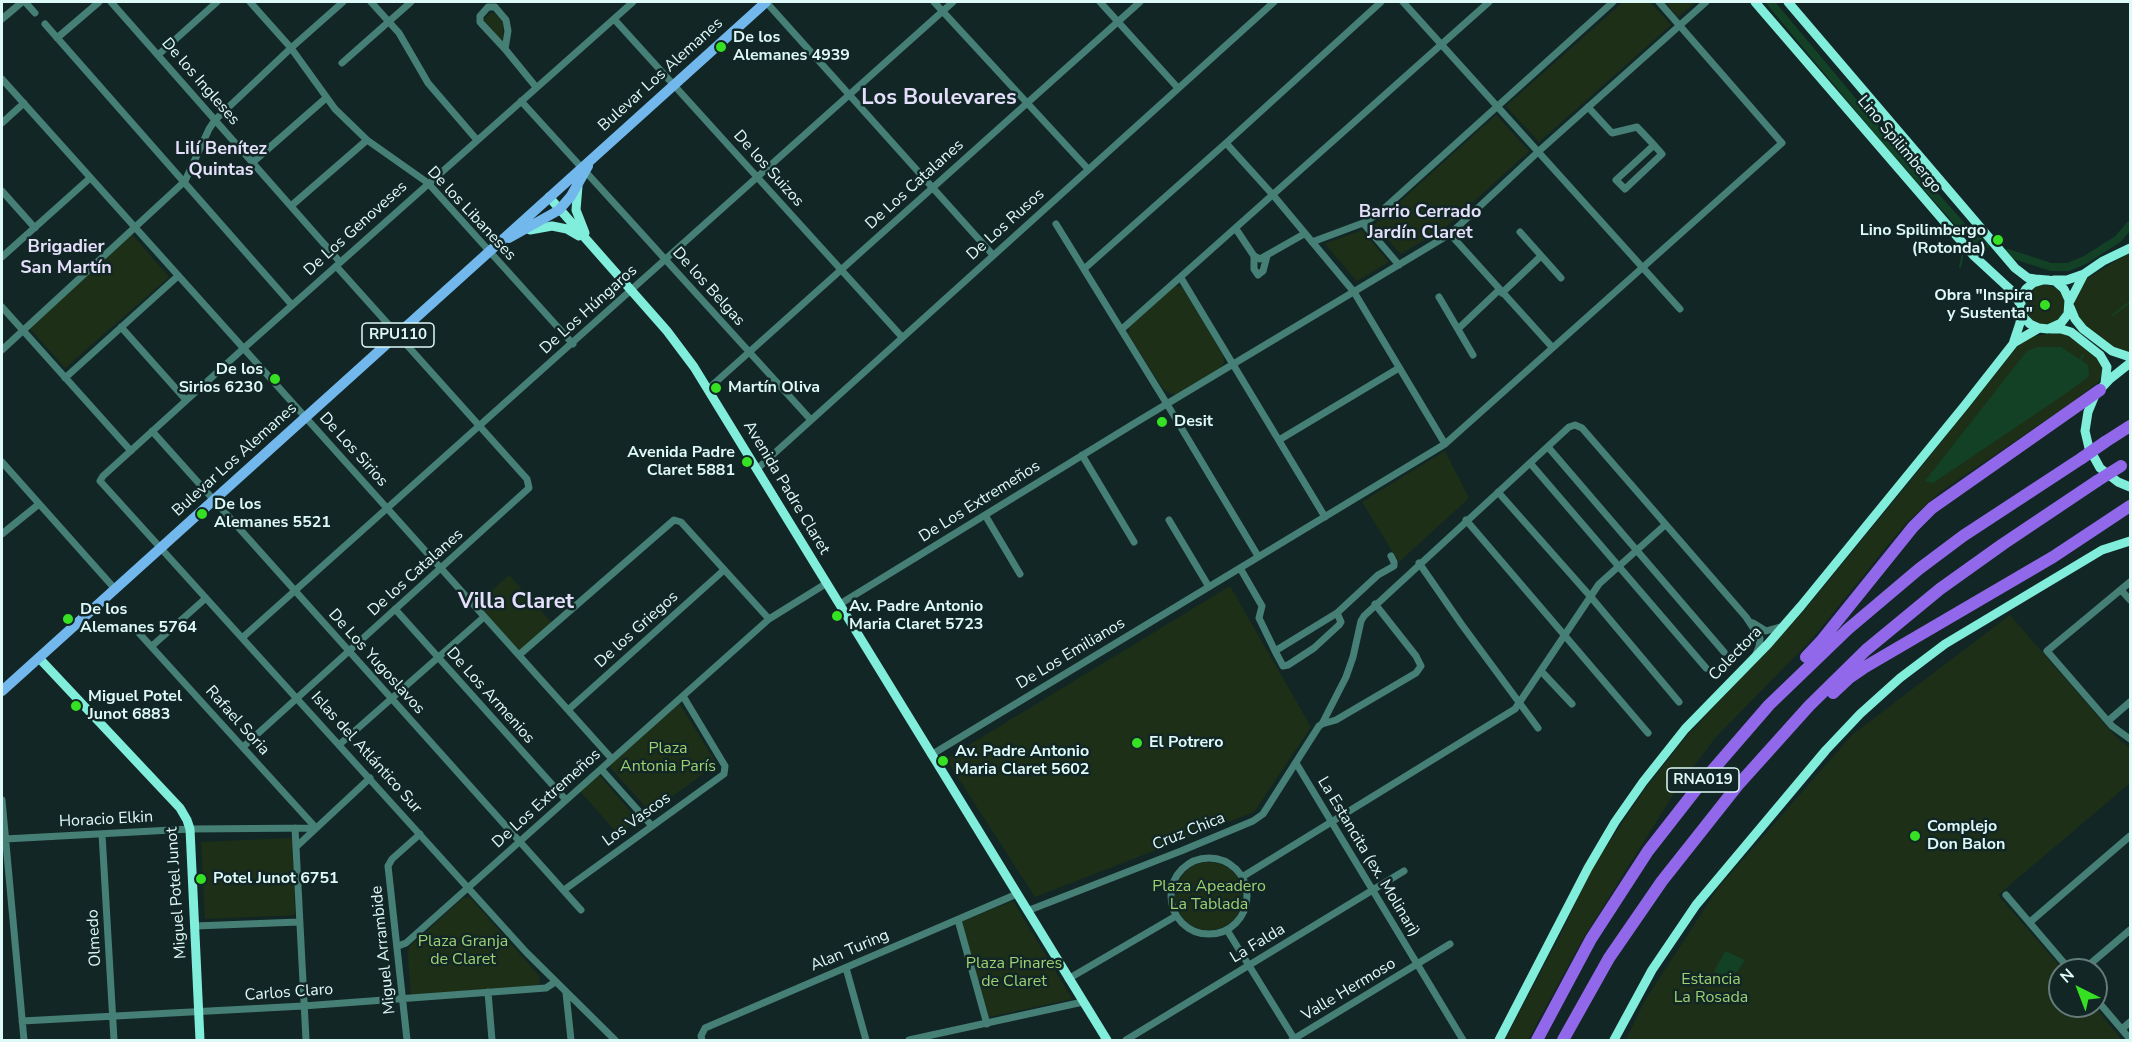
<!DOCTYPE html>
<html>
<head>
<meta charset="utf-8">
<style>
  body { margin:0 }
  #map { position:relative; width:2132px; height:1042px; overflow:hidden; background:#132626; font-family:"Nunito Sans",sans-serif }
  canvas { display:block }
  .frame { position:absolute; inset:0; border:3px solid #ddfaf8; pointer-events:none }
  .north { position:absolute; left:2048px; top:958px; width:60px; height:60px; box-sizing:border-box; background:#132626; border:2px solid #647b7a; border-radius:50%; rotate:318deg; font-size:16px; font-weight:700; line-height:24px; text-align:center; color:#ddfaf8 }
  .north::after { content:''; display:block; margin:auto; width:21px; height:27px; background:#35e122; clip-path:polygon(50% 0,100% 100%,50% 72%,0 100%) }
</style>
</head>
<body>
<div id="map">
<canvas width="2132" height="1042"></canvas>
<div class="frame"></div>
<div class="north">N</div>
</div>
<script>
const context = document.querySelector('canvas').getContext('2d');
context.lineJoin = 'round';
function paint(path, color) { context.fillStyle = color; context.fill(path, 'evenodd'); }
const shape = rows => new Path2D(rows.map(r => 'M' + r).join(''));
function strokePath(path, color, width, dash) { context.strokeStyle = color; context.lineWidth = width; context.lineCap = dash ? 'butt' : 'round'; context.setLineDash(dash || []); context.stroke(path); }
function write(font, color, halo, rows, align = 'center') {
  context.font = font + ' "Nunito Sans",sans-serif'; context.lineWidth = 5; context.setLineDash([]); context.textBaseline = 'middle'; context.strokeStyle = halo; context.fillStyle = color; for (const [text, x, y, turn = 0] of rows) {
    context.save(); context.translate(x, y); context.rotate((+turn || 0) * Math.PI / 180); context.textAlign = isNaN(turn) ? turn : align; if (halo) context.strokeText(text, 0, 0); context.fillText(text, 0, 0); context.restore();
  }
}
paint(shape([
  [1623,2,1650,2,1671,25,1539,142,1506,106],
  [1665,2,1696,2,1678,17],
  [491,13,495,13,503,23,503,40,498,37,484,19],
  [1496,115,1529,151,1446,227,1401,254,1374,225],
  [1362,230,1389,262,1357,281,1325,244],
  [130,232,169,277,65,368,26,324],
  [2130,252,2130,351,2123,351,2111,346,2081,321,2076,312,2074,298,2087,279],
  '2025 305a20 20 0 1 1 40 0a20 20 0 1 1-40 0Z',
  [1175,286,1182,287,1223,355,1224,363,1220,368,1175,395,1164,390,1128,334,1130,326],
  [2057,333,2069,336,2098,359,2103,372,2098,382,2074,401,1940,492,1905,524,1810,641,1715,738,1678,787,1581,942,1528,1040,1505,1040,1562,932,1591,870,1644,790,1685,738,1803,612,1916,474,2020,343,2029,337],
  [1445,451,1469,498,1399,562,1362,502],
  [509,575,553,624,519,653,476,605],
  [1230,586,1311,727,1254,812,1035,897,946,759],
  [2010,615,2115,736,2130,748,2130,783,1998,895,2063,970,2060,970,2060,1006,2094,1006,2122,1040,1626,1040,1644,1002,1718,888,1852,735],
  [679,703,717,764,650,812,609,766],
  [599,775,638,820,618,834,580,791],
  [292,838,295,915,205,919,201,842],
  '1175 896a34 34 0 1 1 68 0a34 34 0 1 1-68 0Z',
  [470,897,540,977,539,985,411,995,408,956,409,947,463,898],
  [1013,901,1072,999,989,1017,961,922]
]), '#1d3017');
paint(shape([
  [2037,347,2061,347,2088,365,2089,376,2068,392,1933,483,1925,481,2027,351],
  [1725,951,1745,960,1737,972,1728,976,1714,972]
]), '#124126');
strokePath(shape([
  [1960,267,1963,254],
  [2113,315,2130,302],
  [2080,360,2083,355]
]), '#124126', 2);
strokePath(shape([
  [1770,2,1887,142,1968,233,1978,241,1986,244],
  [2008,253,2051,267,2068,267,2085,260,2118,239,2130,225]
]), '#124126', 8);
strokePath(shape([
  [25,2,35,13],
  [111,2,340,262],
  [250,2,291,48,335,109,367,140,428,183,573,344],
  [371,2,399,33,428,83,477,140],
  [766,2,993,255],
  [934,2,1088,169],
  [1100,2,1178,88],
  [1403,2,1680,309],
  [2,19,22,2],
  [614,19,902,337],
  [45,24,292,305],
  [57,38,99,2],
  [505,49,480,22,480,16,488,7,495,7,506,20,508,31,505,49,536,87],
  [158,55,217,2],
  [342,63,411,2],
  [2,79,612,759],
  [521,101,581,167],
  [1588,107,1612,133,1637,127,1654,145,1662,154,1625,189,1616,180,1654,145],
  [2,123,24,103],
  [1226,143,1273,195,1354,292,1445,444],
  [253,162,326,98],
  [585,171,811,420],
  [2,191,35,228],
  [291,206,367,140],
  [1363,223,1399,265],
  [1056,224,1167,404,1258,556],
  [1236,229,1254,256,1260,259,1304,234],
  [1520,232,1561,278],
  [1450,234,1552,347],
  [1312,242,1363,223,1378,214,1613,2],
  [1254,256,1254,269,1258,275,1263,271,1267,256],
  [2,257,90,178],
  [1084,269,1226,143,1381,2],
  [1181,278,1325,517],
  [1502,293,1541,256],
  [1439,297,1473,355],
  [2,307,131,451],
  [121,327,186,400],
  [1122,329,1489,2],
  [1458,329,1499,290],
  [2,350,185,181,209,129,215,120,291,48,343,2],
  [65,378,178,276],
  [708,389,1140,2],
  [152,431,581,910],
  [1279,440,1399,368],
  [1548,447,1724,652],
  [1082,455,1134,542],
  [2,462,115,589],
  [1530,463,1706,668],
  [757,469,1274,2],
  [1498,492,1590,596,1679,702],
  [985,515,1020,574],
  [1169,520,1209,587],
  [1466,520,1648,733],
  [2,534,39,504],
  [1419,563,1462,625,1538,728],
  [1240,568,1262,606,1259,618,1275,651,1337,613,1378,575,1394,566,1394,562,1391,556],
  [2130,582,2047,651,2112,726,2130,739],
  [2121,590,2130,600],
  [840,604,1135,423,1450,234,1539,151,1706,2],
  [395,609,566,800],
  [1753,623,1766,631,1780,627],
  [138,632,316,828],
  [242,638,953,2],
  [152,646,206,598],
  [1275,651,1283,666,1288,665,1314,648,1339,625,1341,622,1337,613],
  [519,655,674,520,681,522,769,619],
  [1541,671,1572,704],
  [568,710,724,570],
  [2108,721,2130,702],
  [1322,724,1336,720,1416,673,1421,666,1416,656,1375,604],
  [340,744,484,617],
  [243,747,529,488,527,479,336,266],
  [931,755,1445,444,1782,143,1659,2],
  [1296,763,1463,1040],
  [601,769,652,826],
  [2,800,24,1040],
  [295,828,306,1040],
  [102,834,114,1040],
  [5,839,190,829,316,828],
  [296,847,370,778],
  '1171 896a38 38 0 1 1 76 0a38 38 0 1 1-76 0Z',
  [1242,877,1515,709,1599,584,1665,525],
  [564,890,724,774,725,766,683,696],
  [2006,895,2070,970],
  [1027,911,1181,851,1253,821,1263,814,1319,726,1322,724,1346,677,1353,657,1361,621,1364,616,1569,427,1575,425,1582,428,1746,617,1760,638,1759,647,1756,654],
  [958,920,987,1024],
  [2030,922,2130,836],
  [195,926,299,922],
  [1227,930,1295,1040],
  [398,946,406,943,769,619,827,583],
  [846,968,866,1040],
  [2083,970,2130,930],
  [1068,979,1176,916],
  [488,992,492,1040],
  [566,993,571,1040],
  [2096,999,2130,1039],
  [22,1021,303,1006,546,988,555,982],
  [2122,1029,2130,1022],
  [407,1040,388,866,392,859,420,834],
  [615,1040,526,952,100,481,103,476,244,348,633,2],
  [702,1040,701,1036,705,1028,1017,894],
  [909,1040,1083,1002],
  [1126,1040,1404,871],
  [1292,1040,1450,944]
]), '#457f76', 7);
strokePath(shape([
  [1755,2,1974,256,2013,292,2020,304],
  [1788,2,2015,268,2028,278,2035,279,2047,280,2055,281,2064,289,2069,300,2068,314,2061,323,2048,329,2039,328,2030,324,2024,318,2021,309,2021,297,2026,289,2033,283,2043,280],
  [578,186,576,210,585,233],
  [549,197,667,331,694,367,1107,1040],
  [530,230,552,226,567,229,579,236],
  [2054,280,2067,280,2084,274,2103,261,2130,248],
  [2070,301,2084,274],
  [2070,307,2075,319,2083,329,2112,351,2130,357],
  [2051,329,2061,329,2071,332,2100,355,2107,367,2105,383],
  [2015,342,2039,328],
  [2130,363,2110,379,2095,395,2088,412,2085,431,2089,448,2100,468,2118,482,2130,487],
  [39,658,180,808,187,820,190,829,200,1040],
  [1499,1040,1588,868,1615,822,1643,782,1685,729,1768,644,1801,606,1965,405,2013,344,2020,323,2021,309],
  [1614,1040,1652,970,1696,905,1826,750,1860,714,1900,678,1945,644,2102,550,2130,541]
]), '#81eedb', 9);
strokePath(shape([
  [509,238,559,210,571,196,588,166],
  [2,691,766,2]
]), '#73b8ec', 10);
strokePath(shape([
  [2105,442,2130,426],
  [1806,657,1822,640,1913,527,1932,508,2100,390],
  [1833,693,1849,678,1865,667,2053,557,2130,506],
  [1537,1040,1591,939,1648,851,1698,787,1769,705,1848,629,1919,569,1963,536,2082,458],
  [1563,1040,1609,958,1662,881,1738,785,1809,706,1866,650,1940,589,2003,544,2097,481]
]), '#9268eb', 12);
strokePath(shape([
  [2082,458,2105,442],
  [2097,481,2121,466]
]), '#9268eb', 12);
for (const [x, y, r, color] of [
  [721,47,6,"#35e122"],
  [1998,240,6,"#35e122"],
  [2045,305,6,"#35e122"],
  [275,379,6,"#35e122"],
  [716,388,6,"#35e122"],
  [1162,422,6,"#35e122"],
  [747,462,6,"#35e122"],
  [202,514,6,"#35e122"],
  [837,616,6,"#35e122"],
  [68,619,6,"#35e122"],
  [76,706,6,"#35e122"],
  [1137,743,6,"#35e122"],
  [943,761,6,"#35e122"],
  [1915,836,6,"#35e122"],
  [201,879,6,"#35e122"]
]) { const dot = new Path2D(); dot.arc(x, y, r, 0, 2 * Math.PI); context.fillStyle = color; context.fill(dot); strokePath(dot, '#132626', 2); }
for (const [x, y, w] of [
  [398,335,72],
  [1703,780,72]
]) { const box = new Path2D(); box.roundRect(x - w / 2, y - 12, w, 24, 4.5); context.fillStyle = '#132626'; context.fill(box); strokePath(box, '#ddfaf8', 1.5); }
write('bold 15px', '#ddfaf8', null, [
  ["RPU110",398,335],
  ["RNA019",1703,780]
]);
write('bold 16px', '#ddfaf8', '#132626', [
  ["De los",733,38],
  ["Alemanes 4939",733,56],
  ["Lino Spilimbergo",1986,231,"right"],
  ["(Rotonda)",1986,249,"right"],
  ["Obra \"Inspira",2033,296,"right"],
  ["y Sustenta\"",2033,314,"right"],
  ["De los",263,370,"right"],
  ["Sirios 6230",263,388,"right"],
  ["Martín Oliva",728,388],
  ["Desit",1174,422],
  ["Avenida Padre",735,453,"right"],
  ["Claret 5881",735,471,"right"],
  ["De los",214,505],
  ["Alemanes 5521",214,523],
  ["Av. Padre Antonio",849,607],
  ["Maria Claret 5723",849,625],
  ["De los",80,610],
  ["Alemanes 5764",80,628],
  ["Miguel Potel",88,697],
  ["Junot 6883",88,715],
  ["El Potrero",1149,743],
  ["Av. Padre Antonio",955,752],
  ["Maria Claret 5602",955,770],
  ["Complejo",1927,827],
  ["Don Balon",1927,845],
  ["Potel Junot 6751",213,879]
], 'left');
write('16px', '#ddfaf8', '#132626', [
  ["Bulevar Los Alemanes",661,75,-42],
  ["De los Ingleses",200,82,49],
  ["Lino Spilimbergo",1899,145,50],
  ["De los Suizos",768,169,48],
  ["De Los Catalanes",915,185,-42],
  ["De los Libaneses",471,214,47],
  ["De Los Rusos",1006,225,-42],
  ["De Los Genoveses",356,229,-42],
  ["De los Belgas",708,287,48],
  ["De Los Húngaros",589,310,-42],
  ["De Los Sirios",353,450,48],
  ["Bulevar Los Alemanes",235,460,-42],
  ["Avenida Padre Claret",786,488,59],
  ["De Los Extremeños",980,502,-32],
  ["De los Catalanes",416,573,-42],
  ["De los Griegos",637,630,-42],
  ["De Los Emilianos",1071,654,-31],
  ["Colectora",1736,654,-46],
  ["De Los Yugoslavos",376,662,48],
  ["De Los Armenios",490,696,48],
  ["Rafael Soria",237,721,48],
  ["Islas del Atlántico Sur",366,753,48],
  ["De Los Extremeños",547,799,-42],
  ["Horacio Elkin",106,820,-3],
  ["Los Vascos",637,820,-36],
  ["Cruz Chica",1189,832,-22],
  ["La Estancita (ex. Molinari)",1368,857,59],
  ["Miguel Potel Junot",177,893,-94],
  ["Olmedo",95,938,-93],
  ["La Falda",1258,944,-31],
  ["Miguel Arrambide",384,950,-96],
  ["Alan Turing",850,951,-23],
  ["Valle Hermoso",1349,990,-31],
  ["Carlos Claro",289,993,-4]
]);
write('16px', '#9dd272', '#132626', [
  ["Plaza",668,749],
  ["Antonia París",668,767],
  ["Plaza Apeadero",1209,887],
  ["La Tablada",1209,905],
  ["Plaza Granja",463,942],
  ["de Claret",463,960],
  ["Plaza Pinares",1014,964],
  ["de Claret",1014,982],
  ["Estancia",1711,980],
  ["La Rosada",1711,998]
]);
write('bold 18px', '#e4dffb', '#132626', [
  ["Lilí Benítez",221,150],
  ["Quintas",221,171],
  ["Barrio Cerrado",1420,213],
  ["Jardín Claret",1420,234],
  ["Brigadier",66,248],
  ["San Martín",66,269]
]);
write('bold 22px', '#e4dffb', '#132626', [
  ["Los Boulevares",939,99],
  ["Villa Claret",516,603]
]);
</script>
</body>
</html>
